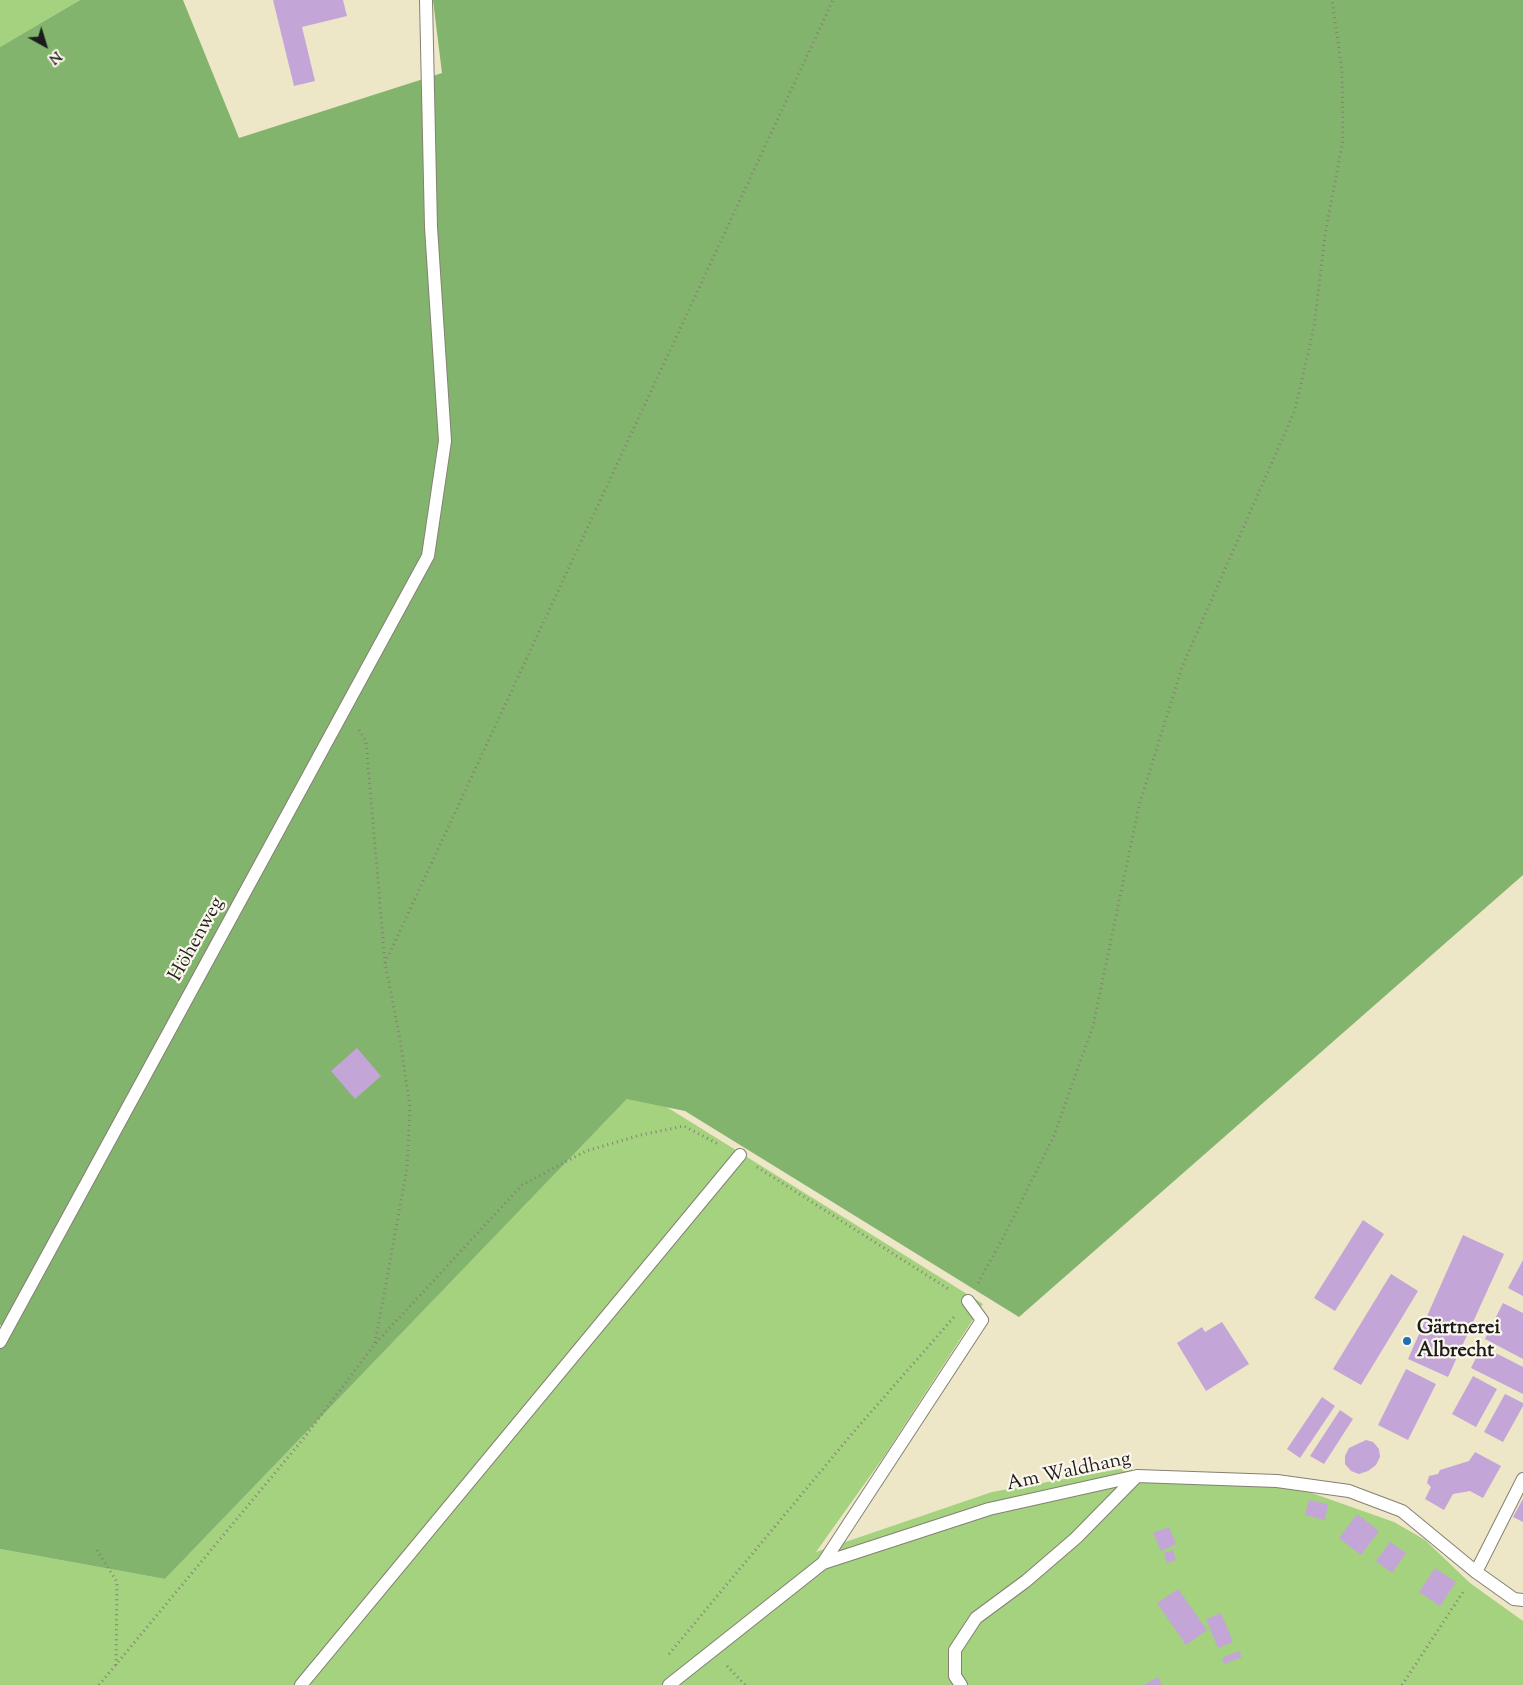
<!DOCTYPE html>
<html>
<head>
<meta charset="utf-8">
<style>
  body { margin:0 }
  #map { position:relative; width:1523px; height:1685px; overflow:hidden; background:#ede6c7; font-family:"Sorts Mill Goudy",serif }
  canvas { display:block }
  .north { position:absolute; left:20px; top:20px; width:50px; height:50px; -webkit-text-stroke:4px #fbf7ec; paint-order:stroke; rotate:141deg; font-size:14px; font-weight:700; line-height:20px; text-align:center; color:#1c1c1c }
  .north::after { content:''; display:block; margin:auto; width:18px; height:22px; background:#1c1c1c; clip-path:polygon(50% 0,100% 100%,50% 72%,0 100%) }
</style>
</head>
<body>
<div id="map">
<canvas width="1523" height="1685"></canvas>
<div class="north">N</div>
</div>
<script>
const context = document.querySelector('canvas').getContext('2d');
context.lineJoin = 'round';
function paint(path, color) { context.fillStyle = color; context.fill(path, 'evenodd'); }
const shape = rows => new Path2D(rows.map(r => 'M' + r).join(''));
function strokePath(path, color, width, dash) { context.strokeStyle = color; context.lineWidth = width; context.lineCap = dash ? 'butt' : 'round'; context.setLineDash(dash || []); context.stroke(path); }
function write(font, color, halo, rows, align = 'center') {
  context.font = font + ' "Sorts Mill Goudy",serif'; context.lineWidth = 4.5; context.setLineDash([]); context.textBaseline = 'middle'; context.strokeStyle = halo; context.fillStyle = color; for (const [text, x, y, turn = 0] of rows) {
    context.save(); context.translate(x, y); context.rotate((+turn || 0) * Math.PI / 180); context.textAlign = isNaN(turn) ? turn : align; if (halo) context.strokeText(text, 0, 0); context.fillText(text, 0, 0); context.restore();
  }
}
paint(shape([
  [0,0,80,0,0,47],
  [649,1096,983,1304,885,1455,816,1552,992,1492,1120,1469,1275,1480,1394,1522,1425,1540,1470,1583,1523,1621,1523,1685,0,1685,0,1549,165,1579,627,1099]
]), '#a4d27f');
paint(shape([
  [80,0,183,0,239,138,442,73,433,0,1523,0,1523,875,1019,1317,685,1111,627,1099,165,1579,0,1549,0,1348,12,1326,0,1325,0,47]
]), '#83b46e');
paint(shape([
  [273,0,343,0,347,16,302,27,315,81,294,86],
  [357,1048,381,1076,355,1099,331,1071],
  [1363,1220,1384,1234,1335,1311,1314,1298],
  [1463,1235,1504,1254,1448,1377,1408,1359],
  [1523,1260,1523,1296,1508,1288],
  [1391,1274,1418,1291,1361,1385,1333,1369],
  [1503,1303,1523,1313,1523,1359,1485,1339],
  [1222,1322,1249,1364,1206,1391,1177,1343,1202,1327,1205,1332],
  [1482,1346,1523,1367,1523,1394,1471,1368],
  [1406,1369,1436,1384,1408,1440,1378,1425],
  [1473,1376,1497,1389,1476,1427,1452,1414],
  [1505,1394,1523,1403,1523,1406,1503,1442,1484,1432],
  [1322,1397,1335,1406,1300,1458,1287,1449],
  [1340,1410,1353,1419,1324,1464,1310,1456],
  [1366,1440,1373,1442,1379,1449,1380,1457,1376,1465,1368,1471,1359,1474,1351,1471,1345,1464,1345,1456,1349,1448],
  [1475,1452,1501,1466,1483,1498,1470,1491,1453,1494,1444,1510,1425,1499,1431,1487,1427,1483,1429,1476,1438,1474,1440,1470,1469,1461],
  [1523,1499,1523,1522,1513,1517],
  [1309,1500,1328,1504,1325,1520,1305,1515],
  [1357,1514,1379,1531,1361,1555,1339,1538],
  [1169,1527,1176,1544,1161,1551,1153,1533],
  [1390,1542,1406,1553,1392,1573,1376,1561],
  [1173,1550,1176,1560,1167,1563,1164,1553],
  [1435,1568,1456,1582,1440,1606,1419,1592],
  [1178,1589,1207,1630,1186,1645,1157,1603],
  [1221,1613,1233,1642,1218,1648,1206,1619],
  [1239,1651,1242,1657,1224,1664,1222,1658],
  [1158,1677,1162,1685,1144,1685]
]), '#c3a5d7');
const lane = shape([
  [0,1342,428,556,445,441,431,227,426,0],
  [823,1563,982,1320,968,1301],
  [1476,1572,1523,1479],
  [301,1685,740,1155],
  [669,1685,823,1563,989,1509,1137,1476,1277,1481,1349,1491,1402,1511,1476,1572,1514,1599,1523,1600],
  [961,1685,955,1676,955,1650,976,1618,1026,1581,1076,1538,1137,1476]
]);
strokePath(lane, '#848172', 14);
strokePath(shape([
  [359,730,366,741,385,963,400,1039,410,1108,407,1168,375,1343],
  [385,963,833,0],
  [757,1167,950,1290],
  [978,1283,1003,1238,1053,1138,1093,1026,1139,806,1182,667,1295,410,1314,327,1325,235,1343,140,1342,70,1332,0],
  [97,1550,117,1582,116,1665],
  [669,1654,851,1435,954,1317],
  [727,1666,745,1685],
  [99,1685,304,1438,374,1345,522,1185,586,1151,641,1135,684,1126,720,1145],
  [1402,1685,1465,1589]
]), '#848172', 3, [1, 4]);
strokePath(lane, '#fff', 12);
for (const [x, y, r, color] of [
  [1407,1341,5,"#1f6fb2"]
]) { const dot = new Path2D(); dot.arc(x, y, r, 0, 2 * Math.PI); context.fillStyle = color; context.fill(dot); strokePath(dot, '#fbf7ec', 2); }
write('20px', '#1c1c1c', '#fbf7ec', [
  ["Höhenweg",198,940,-61],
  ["Am Waldhang",1069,1473,-12]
]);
write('bold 20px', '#1c1c1c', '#fbf7ec', [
  ["Gärtnerei",1417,1330],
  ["Albrecht",1417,1353]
], 'left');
</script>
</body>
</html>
